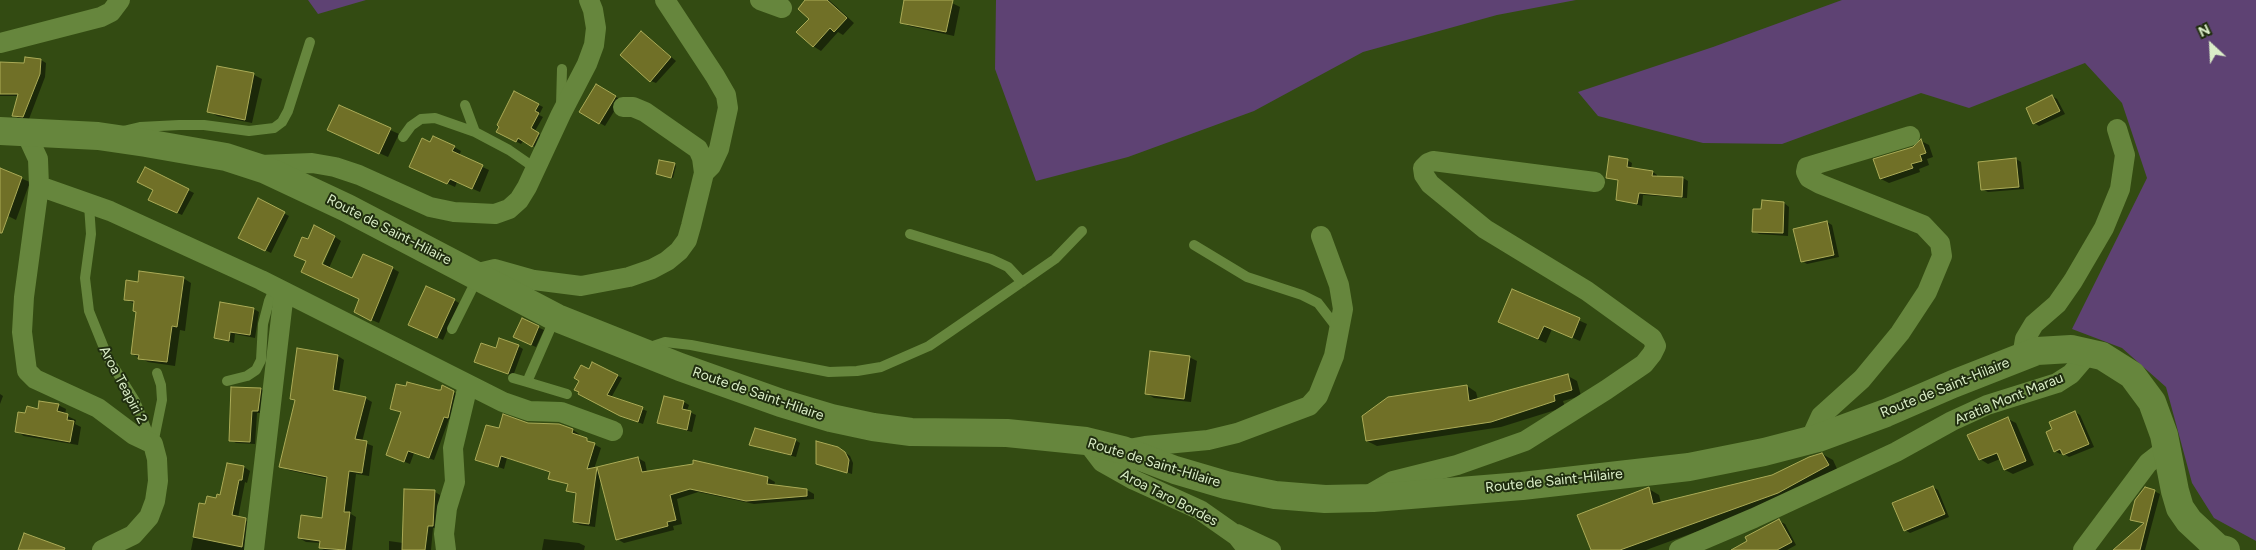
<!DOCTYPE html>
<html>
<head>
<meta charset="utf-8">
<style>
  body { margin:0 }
  #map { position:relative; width:2256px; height:550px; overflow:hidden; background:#334b12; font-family:Figtree,sans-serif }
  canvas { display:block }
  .north { position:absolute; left:2186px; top:20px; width:50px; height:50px; -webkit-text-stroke:4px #202e0f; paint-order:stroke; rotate:335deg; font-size:14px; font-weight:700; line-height:20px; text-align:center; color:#dbeec8 }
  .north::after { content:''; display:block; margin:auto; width:18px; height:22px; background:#dbeec8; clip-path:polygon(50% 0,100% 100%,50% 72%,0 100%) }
</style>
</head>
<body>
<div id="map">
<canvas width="2256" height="550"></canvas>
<div class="north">N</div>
</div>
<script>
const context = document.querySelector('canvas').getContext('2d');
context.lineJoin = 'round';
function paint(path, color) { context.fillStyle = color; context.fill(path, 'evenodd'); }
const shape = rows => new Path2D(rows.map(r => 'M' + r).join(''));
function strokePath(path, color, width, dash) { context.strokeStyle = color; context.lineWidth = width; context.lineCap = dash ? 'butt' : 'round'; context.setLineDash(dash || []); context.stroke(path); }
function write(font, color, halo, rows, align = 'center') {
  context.font = font + ' Figtree,sans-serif'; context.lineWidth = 4; context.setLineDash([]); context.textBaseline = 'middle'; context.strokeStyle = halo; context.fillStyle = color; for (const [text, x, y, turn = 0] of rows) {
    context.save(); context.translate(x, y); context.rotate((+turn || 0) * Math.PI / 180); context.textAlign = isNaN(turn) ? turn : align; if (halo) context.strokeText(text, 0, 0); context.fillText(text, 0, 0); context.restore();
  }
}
paint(shape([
  [308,0,366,0,318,14],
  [996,0,1576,0,1497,15,1363,52,1254,111,1128,157,1036,181,995,69],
  [1842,0,2256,0,2256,541,2214,518,2192,483,2166,387,2122,348,2072,329,2147,178,2122,103,2085,63,1969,108,1921,93,1782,144,1703,143,1598,116,1578,92,1713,47]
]), '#5e4273');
paint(shape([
  [807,0,829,0,854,23,843,35,838,32,821,51,813,46],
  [905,0,940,0,952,3,960,7,954,36,909,26,901,22],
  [646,36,676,61,656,83,651,81],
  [41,60,46,63,45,77,29,119,18,118,13,115,19,96,0,96,0,64,26,64],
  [218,67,254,75,262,79,252,123,217,116,209,111],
  [597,85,621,100,605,126,581,112],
  [515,93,543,107,539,115,543,117,535,131,543,137,538,149,524,140,521,144,498,132],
  [2052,96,2057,99,2065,114,2039,126,2034,123],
  [340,107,399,134,388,157,337,134],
  [1921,141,1929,145,1933,157,1927,159,1929,165,1919,169,1920,172,1889,183,1881,179],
  [431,144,454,147,461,151,459,156,489,170,480,192,457,182,455,187,418,170],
  [2016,159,2021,162,2024,189,1988,192,1982,189],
  [1627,160,1632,163,1631,169,1653,172,1657,175,1657,177,1683,178,1688,181,1687,198,1643,195,1642,206,1617,199,1620,181,1608,178],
  [674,164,676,166,673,178,657,174],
  [145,169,194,193,182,215,155,203,155,190],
  [0,170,30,182,16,220,8,216,0,235],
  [259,200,289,216,271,253,245,240],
  [1763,202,1784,203,1789,207,1788,236,1759,234,1754,231,1762,210],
  [1827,222,1832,225,1839,257,1807,264,1802,261],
  [335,237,341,241,329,268,353,280,392,268,399,272,379,323,362,316,361,299,307,261,303,239,321,270],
  [183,278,191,283,185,331,180,330,175,366,148,362,132,354,138,312,135,304,125,299],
  [1513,291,1587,324,1580,341,1552,329,1546,343,1507,326],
  [454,300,459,303,443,340,415,327],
  [254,309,259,312,255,338,235,334,234,343,215,338],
  [522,320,544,330,536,347,520,340],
  [518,346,523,349,513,376,481,364,496,349],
  [338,356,344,360,339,392,365,398,372,402,362,442,373,446,369,476,356,474,351,514,356,517,352,550,324,550,320,548,321,543,306,542,299,538,323,519,328,479,288,470,281,466,296,401,291,399],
  [1189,357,1197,361,1191,402,1154,398,1146,393],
  [593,363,622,378,611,398,647,411,643,424,626,418,580,393],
  [1568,376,1577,381,1581,396,1563,401,1565,407,1501,427,1377,446,1367,441,1467,386,1476,392,1478,400],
  [443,387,459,395,453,420,449,419,434,460,414,453,410,464,387,455,402,413,392,409,442,391],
  [261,389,266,392,263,413,257,413,255,444,236,443,231,440],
  [0,394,3,396,0,404],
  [684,402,689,405,687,411,696,415,692,432,658,423],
  [58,405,66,409,65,415,76,420,75,424,81,427,78,445,24,436,16,431,26,415],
  [2075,412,2080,415,2094,447,2069,457,2063,453,2060,454,2055,451,2054,430],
  [2008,419,2016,423,2034,465,2013,474,2005,470,2000,459,1988,464,1980,459],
  [528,424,558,425,573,430,579,434,578,436,601,448,594,469,599,470,638,458,645,462,647,472,768,478,775,482,774,486,807,490,814,494,814,499,754,504,698,492,677,499,682,524,673,526,674,530,624,543,617,539,601,478,595,527,580,525,574,522,577,495,568,490,569,485,549,478,551,473,507,458,504,469,476,459,499,430],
  [795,440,800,443,796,457,751,445],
  [843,451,850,456,853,463,852,474,818,463],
  [1822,454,1833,460,1838,471,1789,498,1646,550,1592,550,1649,489,1659,495,1661,503,1772,476],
  [244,467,250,471,247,483,245,482,238,518,251,523,249,550,191,550,200,505,206,506,221,497],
  [1933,487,1938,490,1949,517,1910,533,1905,530],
  [405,490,435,492,440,495,438,528,433,528,431,550,389,550,389,541,403,543],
  [2154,491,2160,494,2145,550,2123,550,2144,524,2132,519],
  [1779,521,1785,524,1796,545,1787,550,1746,550],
  [544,539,579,543,585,546,584,550,542,550]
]), '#0007');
const building = shape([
  [805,0,827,0,847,18,834,32,830,28,813,47,796,32,809,19,798,9,805,0],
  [904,0,953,0,946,32,900,23,904,0],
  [641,31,671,57,650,82,620,55,641,31],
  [25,57,41,59,40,74,23,117,12,116,18,94,0,94,0,62,24,63,25,57],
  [217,66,254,73,245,120,207,112,217,66],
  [596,84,616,96,599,124,579,112,596,84],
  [514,91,539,104,535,111,539,113,531,128,539,133,532,147,518,138,516,142,496,132,499,127,497,125,514,91],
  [2052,95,2060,111,2033,124,2026,108,2052,95],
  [339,105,391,128,379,154,327,130,339,105],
  [433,136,455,146,452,151,483,165,472,189,450,179,447,184,409,167,422,138,430,142,433,136],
  [1921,139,1926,153,1920,155,1922,161,1911,164,1913,168,1880,179,1873,159,1913,147,1921,139],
  [1609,156,1628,159,1627,167,1653,171,1652,176,1683,177,1682,197,1639,193,1637,204,1616,200,1618,180,1606,178,1609,156],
  [2016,158,2019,187,1981,190,1978,162,2016,158],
  [659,160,675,163,671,178,656,174,659,160],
  [145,167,189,189,177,213,148,200,153,190,137,182,145,167],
  [0,168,22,177,2,233,0,233,0,168],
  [258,198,285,212,265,251,238,238,258,198],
  [1762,200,1784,202,1783,233,1752,232,1753,209,1761,209,1762,200],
  [1827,221,1834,255,1801,262,1793,229,1827,221],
  [314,225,335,236,322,264,352,278,363,254,393,267,371,321,354,312,359,299,301,272,306,261,294,256,302,237,308,239,314,225],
  [139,271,184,277,177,327,172,326,167,362,138,359,139,355,131,354,136,312,133,311,134,301,124,300,126,280,138,282,139,271],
  [426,286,455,299,437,338,408,325,426,286],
  [1512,289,1580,318,1572,338,1544,326,1538,339,1498,322,1512,289],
  [220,302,254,308,250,335,230,332,229,341,214,338,220,302],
  [522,318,539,326,531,345,513,337,522,318],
  [499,338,519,345,508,374,474,362,481,343,496,348,499,338],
  [297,348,338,355,333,390,366,397,355,439,367,441,362,473,349,471,344,512,350,512,345,550,319,548,320,541,298,538,301,515,322,518,327,477,279,467,295,400,290,399,297,348],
  [1150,351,1190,356,1184,399,1145,394,1150,351],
  [592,362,618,375,607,395,643,407,638,422,620,416,578,394,579,392,574,390,579,381,574,378,581,365,589,369,592,362],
  [1568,374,1572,390,1554,395,1555,401,1491,422,1366,441,1362,416,1388,397,1467,385,1469,401,1568,374],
  [407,382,438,390,441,390,442,385,454,391,448,418,444,417,429,458,408,451,404,462,386,455,401,412,390,409,396,384,406,386,407,382],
  [231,387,261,388,258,411,252,411,250,442,229,441,231,387],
  [664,396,684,401,682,409,691,411,687,430,657,423,664,396],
  [39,401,59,404,57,411,68,414,67,420,74,421,70,442,15,432,18,412,25,413,27,406,38,409,39,401],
  [2075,411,2089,444,2063,455,2060,449,2054,452,2046,432,2052,429,2049,422,2075,411],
  [503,414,528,423,559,424,573,429,572,433,587,438,587,441,595,443,587,469,597,467,589,524,573,522,576,493,566,491,568,484,548,479,550,472,501,456,498,467,475,460,486,425,499,428,503,414],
  [2008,417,2026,461,2004,470,1997,453,1979,460,1967,435,2008,417],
  [755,428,796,439,791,455,749,445,755,428],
  [816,441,838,447,845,452,849,460,847,473,816,464,816,441],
  [1822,453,1829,465,1778,493,1620,550,1591,550,1577,515,1649,487,1653,504,1772,475,1809,457,1822,453],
  [638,457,642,472,693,464,693,460,768,477,767,484,807,489,807,496,746,501,690,489,670,495,676,520,667,522,668,526,616,540,597,467,638,457],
  [227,463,244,466,242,480,239,480,232,515,246,518,242,547,193,537,199,503,205,504,207,496,216,498,217,494,220,495,227,463],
  [1933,486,1945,514,1904,531,1892,503,1933,486],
  [2145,487,2155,490,2140,550,2113,550,2144,523,2130,520,2135,500,2145,487],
  [404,489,435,490,433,526,428,526,425,550,402,550,404,489],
  [1779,519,1792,542,1777,550,1731,550,1747,541,1745,537,1779,519],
  [24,533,65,548,64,550,18,550,24,533]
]);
paint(building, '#707027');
strokePath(building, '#abab57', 1);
strokePath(shape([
  [465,105,475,132],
  [561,106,562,69],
  [123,131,140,127,179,125,204,125,249,131,274,128,282,122,288,111,310,42],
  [403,137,411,126,421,119,435,118,475,132,509,150,535,168],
  [89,205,91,234,85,278,89,311,108,358,135,401,152,443],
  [910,234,991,259,1008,267,1022,282],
  [1194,245,1247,277,1302,295,1318,303,1338,329],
  [452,329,478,277],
  [647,348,665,342,691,345,829,372,857,371,881,367,929,346,951,331,1055,259,1082,231],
  [513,378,527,382,555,318],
  [227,381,247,376,256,370,261,360,263,324,269,301,275,287],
  [527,382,567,394],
  [153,444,162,400,161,385,157,373]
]), '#66863d', 10);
strokePath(shape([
  [665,0,715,76,726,95,728,108,719,149,711,166,704,173],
  [760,0,782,8],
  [0,43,101,17,111,12,120,0],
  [26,133,38,159,39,186,24,297,22,332,27,371,35,379,98,408,134,435,153,444,157,459,158,481,155,501,149,517,133,535,102,550],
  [260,165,312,163,335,167,359,175,430,207,454,212,495,214,509,209,519,200,527,187,561,114,587,64,594,45,596,28,593,10,589,0],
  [39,186,110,211,261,280,503,402,529,411,561,412,613,431],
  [474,274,495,269,534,280,581,286,629,277,652,269,667,261,679,251,687,240,691,226,704,173,702,158,698,149,645,112,633,107,623,107],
  [2022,357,2025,339,2034,324,2057,304,2073,281,2104,228,2120,189,2125,155,2117,129],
  [1810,440,1821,416,1862,379,1900,333,1927,292,1942,256,1940,243,1923,225,1820,184,1809,178,1806,172,1807,167,1910,136],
  [1086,441,1102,462,1134,480,1200,510,1237,536,1248,550],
  [1123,450,1145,446,1208,440,1237,433,1309,406,1318,396,1334,356,1343,309,1339,285,1321,236],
  [1367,496,1393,481,1457,465,1525,441,1606,390,1644,364,1652,354,1656,346,1652,338,1587,291,1485,229,1430,184,1424,175,1423,168,1428,163,1433,161,1595,182],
  [1237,534,1271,550],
  [254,550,284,292],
  [446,550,444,534,447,508,455,482,453,448,468,385],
  [1679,550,1754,518,1896,452,1952,421,1987,405,2057,383,2071,374,2089,353],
  [2083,550,2148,463,2166,449]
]), '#66863d', 20);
strokePath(shape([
  [0,131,98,136,146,143,226,157,266,170,347,208,557,318,680,367,781,403,831,418,873,427,911,432,1007,433,1086,441,1123,450,1175,470,1226,485,1275,495,1325,499,1373,498,1522,486,1689,467,1764,452,1818,438,1886,413,1953,384,2037,351,2071,349,2102,356,2132,375,2152,402,2164,435,2175,491,2180,508,2189,521,2218,548,2226,550]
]), '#66863d', 28);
write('14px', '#dbeec8', '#202e0f', [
  ["Route de Saint-Hilaire",389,230,27],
  ["Aroa Teapiri 2",123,385,62],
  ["Route de Saint-Hilaire",1945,388,-22],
  ["Route de Saint-Hilaire",758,394,19],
  ["Aratia Mont Marau",2009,399,-22],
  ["Route de Saint-Hilaire",1154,463,17],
  ["Route de Saint-Hilaire",1554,481,-6],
  ["Aroa Taro Bordes",1169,498,27]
]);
</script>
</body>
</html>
